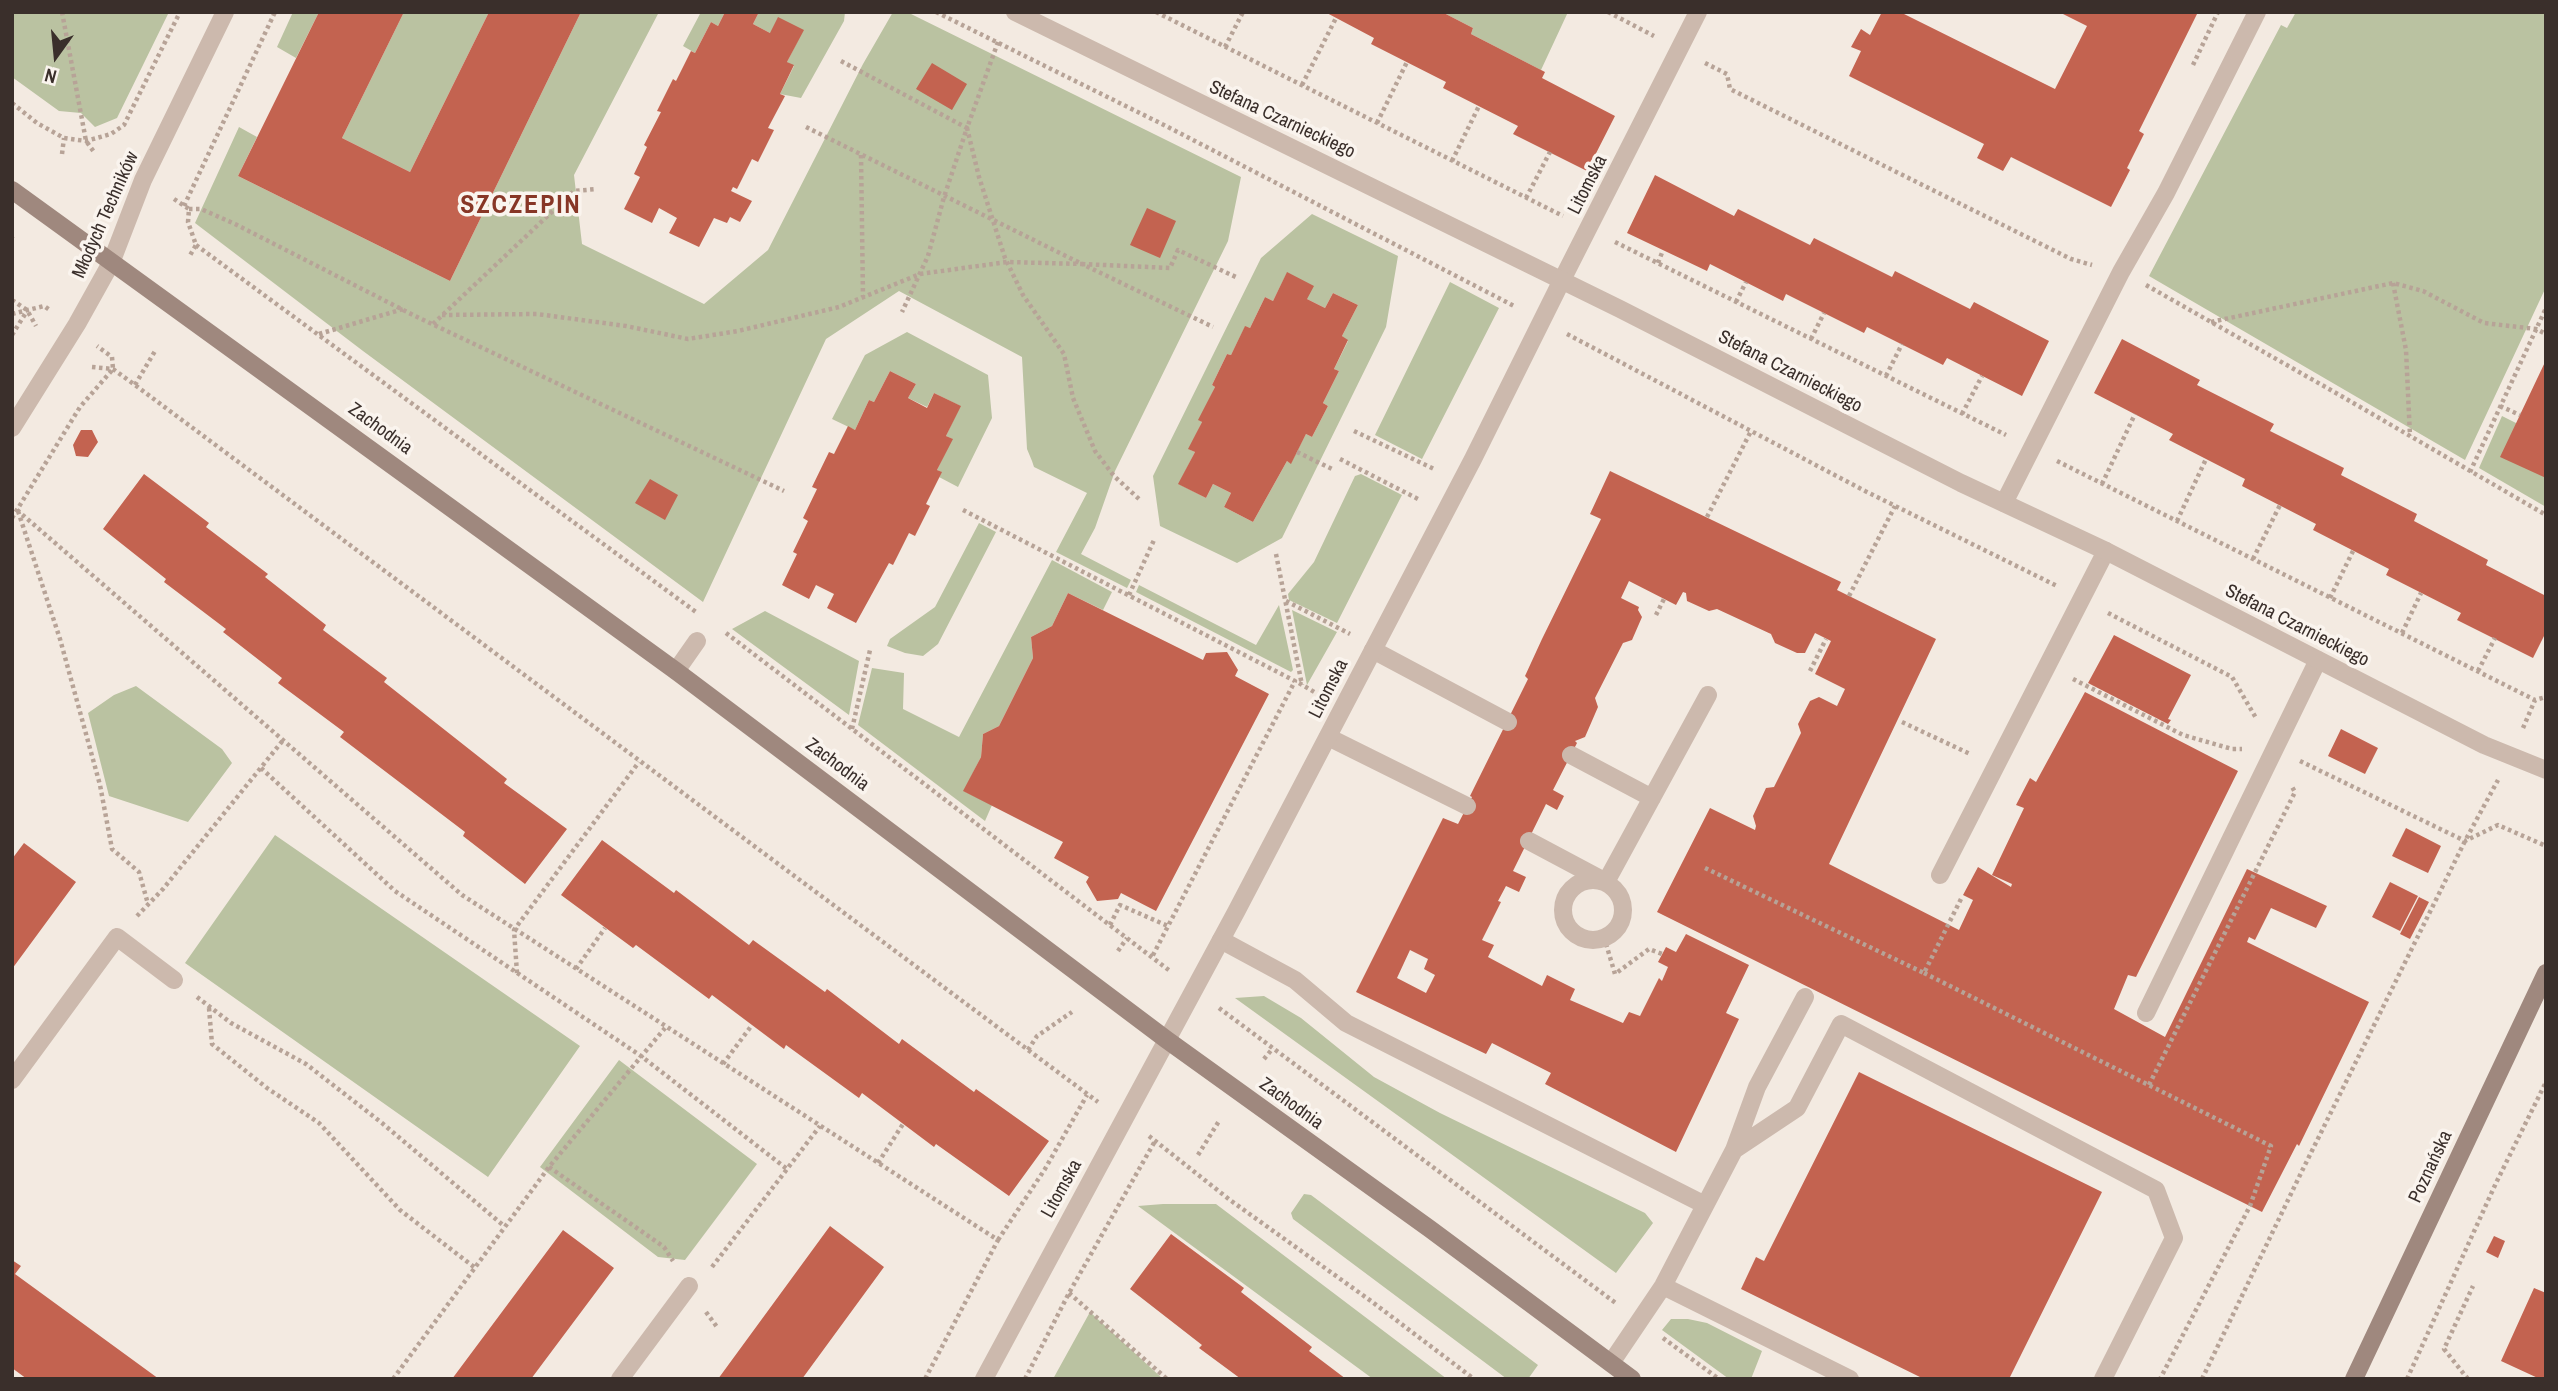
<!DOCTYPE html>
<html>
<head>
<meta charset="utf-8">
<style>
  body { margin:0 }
  #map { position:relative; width:2558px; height:1391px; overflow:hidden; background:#f3eae1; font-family:"Archivo Narrow",sans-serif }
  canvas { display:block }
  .frame { position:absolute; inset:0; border:14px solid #3a2f2b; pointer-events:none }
  .north { position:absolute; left:21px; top:21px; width:70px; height:70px; -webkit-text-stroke:5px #faf4ee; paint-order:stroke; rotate:195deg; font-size:19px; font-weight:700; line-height:28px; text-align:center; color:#3a2f2b }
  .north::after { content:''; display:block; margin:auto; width:24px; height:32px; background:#3a2f2b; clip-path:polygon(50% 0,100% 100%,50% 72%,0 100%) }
</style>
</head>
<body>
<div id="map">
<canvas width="2558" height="1391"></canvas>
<div class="frame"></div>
<div class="north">N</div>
</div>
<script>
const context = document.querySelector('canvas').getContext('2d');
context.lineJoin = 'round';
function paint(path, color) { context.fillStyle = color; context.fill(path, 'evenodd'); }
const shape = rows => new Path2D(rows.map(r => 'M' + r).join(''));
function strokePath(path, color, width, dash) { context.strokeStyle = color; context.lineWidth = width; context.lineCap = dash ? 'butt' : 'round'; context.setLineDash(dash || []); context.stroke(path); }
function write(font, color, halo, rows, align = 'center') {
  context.font = font + ' "Archivo Narrow",sans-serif'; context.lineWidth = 7; context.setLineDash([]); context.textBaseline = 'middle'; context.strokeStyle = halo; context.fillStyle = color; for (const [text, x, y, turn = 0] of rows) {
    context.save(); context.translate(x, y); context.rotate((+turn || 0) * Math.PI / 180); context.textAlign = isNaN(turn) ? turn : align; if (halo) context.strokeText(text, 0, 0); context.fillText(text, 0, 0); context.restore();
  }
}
paint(shape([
  [12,12,169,12,117,118,95,127,81,113,59,111,12,77],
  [293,12,319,12,296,58,277,47],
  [404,12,489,12,410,172,342,138],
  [581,12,659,12,574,175,582,244,704,304,768,250,863,64,893,12,907,12,1241,177,1228,241,1115,471,1095,528,1081,554,1131,580,1127,588,1056,552,1087,493,1034,467,1032,461,1027,449,1022,357,899,291,826,339,703,602,363,351,195,223,239,127,257,137,238,176,450,281],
  [701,12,725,12,718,26,711,22,695,53,683,46],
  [759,12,845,12,844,21,801,98,780,94,794,66,787,62,803,30,770,33,753,24],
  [1442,12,1568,12,1541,70,1471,34,1473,28],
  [2296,12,2546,12,2546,287,2465,460,2149,276,2281,25,2287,28],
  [1312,214,1398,256,1386,327,1282,538,1237,563,1160,526,1153,476,1261,258],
  [1287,273,1307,299,1325,308,1333,293,1358,305,1342,336,1348,341,1334,369,1339,371,1323,403,1328,406,1312,437,1306,434,1291,463,1287,461,1253,522,1224,507,1231,493,1213,484,1206,498,1179,484,1195,452,1189,449,1202,422,1199,420,1215,387,1212,385,1227,354,1231,355,1245,327,1250,328,1265,297,1273,301],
  [1450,282,1499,308,1422,459,1375,435],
  [907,332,988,375,992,418,958,487,939,477,941,472,937,470,952,439,946,436,960,406,934,393,927,407,908,398,916,384,890,371,874,402,869,400,855,430,832,419,865,355],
  [2502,416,2516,423,2546,478,2546,507,2479,468],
  [1361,474,1402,495,1337,623,1289,600,1288,594,1314,562,1355,476],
  [979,523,996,532,938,644,923,656,905,653,887,646,890,639,935,607],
  [1052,560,1112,592,1103,610,1068,593,1052,626,1031,637,1033,658,999,726,983,734,981,757,964,791,992,805,985,821,858,725,872,668,904,673,903,709,959,737],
  [1139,585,1256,645,1279,605,1293,670,1291,672,1136,592],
  [1292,610,1337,632,1307,685],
  [765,611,859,661,849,715,732,629],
  [136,686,222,749,232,763,188,822,109,796,88,713,114,695],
  [275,835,580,1046,488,1177,185,963],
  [1264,996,1301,1018,1374,1077,1440,1113,1645,1213,1653,1223,1616,1273,1235,998],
  [619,1060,757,1164,685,1260,658,1257,540,1167],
  [1304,1194,1311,1195,1538,1365,1528,1379,1507,1379,1293,1219,1291,1213],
  [1163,1204,1216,1204,1447,1379,1373,1379,1138,1206],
  [1090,1312,1163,1379,1053,1379],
  [1671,1319,1688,1319,1707,1323,1762,1351,1751,1379,1729,1379,1662,1330]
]), '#bac2a1');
paint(shape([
  [319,12,404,12,342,138,410,172,489,12,581,12,450,281,238,176],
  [725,12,759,12,753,24,770,33,778,17,804,30,787,62,794,65,780,94,785,96,768,128,774,130,758,162,752,159,737,189,733,187,731,191,752,201,740,222,730,217,727,223,714,218,699,247,669,233,677,218,659,208,652,223,624,209,640,177,634,174,647,147,644,145,661,112,657,111,673,79,676,81,691,51,695,53,711,22,718,26],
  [1325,12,1442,12,1473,28,1471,34,1545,72,1542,78,1615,116,1587,171,1513,134,1518,126,1443,88,1446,82,1371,44,1374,38],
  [1882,12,1900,12,2055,89,2087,26,2059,12,2198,12,2139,131,2144,134,2127,168,2130,170,2111,207,2011,157,2003,171,1977,158,1984,144,1849,76,1861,51,1851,47,1861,29,1870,35],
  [932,63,967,84,952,110,916,89],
  [1655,175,1734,216,1738,209,1810,245,1814,238,1892,277,1895,271,1970,309,1974,302,2049,341,2022,396,1947,358,1943,365,1867,327,1864,333,1786,294,1783,301,1710,264,1707,271,1627,233],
  [1147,208,1176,221,1160,258,1130,245],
  [1287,272,1314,286,1307,299,1325,308,1333,293,1358,305,1342,336,1348,340,1334,369,1339,371,1323,403,1328,406,1312,437,1306,434,1291,464,1287,461,1253,522,1224,507,1231,493,1213,484,1206,498,1178,484,1195,452,1188,449,1202,422,1198,420,1215,387,1212,385,1227,354,1231,355,1245,326,1250,328,1265,297,1273,301],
  [2122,339,2200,380,2197,385,2274,424,2270,431,2344,468,2341,475,2417,514,2414,521,2488,560,2486,565,2546,596,2546,632,2533,658,2457,620,2461,613,2386,575,2389,569,2313,530,2316,524,2242,486,2245,479,2169,440,2173,434,2094,393],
  [2546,360,2546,478,2500,457],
  [890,371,916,384,908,398,927,408,934,393,961,406,946,436,953,439,937,470,942,472,926,504,930,506,915,536,909,533,893,565,889,563,856,623,827,608,834,594,816,585,809,599,782,585,797,554,793,552,808,521,803,518,817,489,812,487,829,452,834,454,848,426,855,430,869,400,874,402],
  [81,430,92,430,98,442,88,457,76,456,73,445],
  [1610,471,1841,582,1837,590,1936,639,1829,864,1959,930,1973,900,1963,895,1978,867,2011,887,2012,884,1992,875,2024,808,2016,805,2030,778,2036,782,2085,692,2238,771,2136,977,2128,975,2114,1009,2165,1037,2247,869,2327,906,2316,928,2271,908,2255,940,2249,937,2247,942,2369,1002,2299,1146,2297,1144,2262,1212,1657,912,1710,808,1755,830,1756,826,1753,816,1766,788,1774,787,1801,733,1798,724,1810,701,1819,697,1837,706,1845,689,1815,674,1831,641,1815,633,1805,653,1797,653,1775,643,1771,634,1717,609,1709,611,1687,601,1686,593,1683,592,1676,605,1629,581,1621,598,1639,607,1638,610,1642,617,1632,640,1623,643,1595,698,1598,707,1585,737,1575,741,1577,743,1553,790,1564,796,1557,810,1546,804,1513,871,1526,877,1519,892,1506,886,1498,901,1501,902,1482,940,1494,945,1488,957,1542,986,1547,975,1575,989,1570,1000,1623,1023,1629,1012,1640,1016,1659,978,1662,981,1668,967,1658,962,1666,947,1676,952,1686,934,1749,965,1726,1013,1739,1019,1676,1152,1545,1084,1551,1073,1492,1043,1486,1054,1356,992,1443,818,1458,824,1472,797,1470,796,1528,679,1525,676,1542,639,1601,519,1590,514],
  [1410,950,1428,959,1424,969,1435,975,1426,993,1397,978],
  [144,474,209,523,206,527,268,574,265,577,326,625,323,630,387,678,384,682,507,779,504,783,567,829,525,884,463,836,465,832,340,737,344,732,278,683,282,678,223,632,226,629,164,582,166,579,103,529],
  [650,479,678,495,665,520,635,503],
  [1068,593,1203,660,1206,653,1227,652,1238,670,1235,676,1269,694,1156,911,1121,893,1118,899,1097,901,1086,882,1089,877,1054,858,1063,842,963,791,981,757,983,734,999,726,1033,658,1031,637,1052,626],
  [2114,635,2191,675,2168,719,2171,720,2168,724,2088,683],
  [2341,729,2378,748,2365,774,2328,756],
  [2406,828,2441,846,2428,873,2392,856],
  [602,840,674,893,676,890,749,945,753,940,825,992,827,989,899,1044,902,1039,974,1092,976,1089,1049,1141,1009,1196,936,1144,934,1147,862,1093,859,1098,786,1045,784,1049,712,995,709,999,636,945,633,948,561,895],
  [24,843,76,882,12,969,12,859],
  [2390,882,2418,896,2400,931,2372,917],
  [2419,897,2429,902,2410,939,2400,934],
  [1859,1072,2102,1192,2009,1379,1924,1379,1741,1289,1756,1257,1764,1261],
  [830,1226,884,1267,802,1379,718,1379],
  [563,1230,614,1268,531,1379,452,1379],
  [1171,1234,1244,1288,1241,1292,1312,1347,1309,1351,1346,1379,1241,1379,1199,1348,1202,1345,1130,1289],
  [2494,1236,2505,1241,2498,1258,2486,1252],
  [12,1260,21,1266,15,1274,159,1379,27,1379,12,1368],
  [2534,1288,2546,1293,2546,1379,2540,1379,2501,1361]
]), '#c36350');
strokePath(shape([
  [62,12,86,141,94,152],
  [678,12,678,13],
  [936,12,1166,126,1516,307],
  [1156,12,1563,216],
  [1608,12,1654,36],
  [2339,13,2339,12],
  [998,42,967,128,979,177,1005,258,1023,295,1064,354,1073,398,1095,451,1114,476,1139,499],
  [1225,47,1243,12],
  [841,61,967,128,944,197,928,256,902,312],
  [1705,63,1727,74,1730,89,2071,259,2092,265],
  [2193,65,2218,12],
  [1302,85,1336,18],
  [12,103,37,123,64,138,86,141,111,134,124,125,180,12],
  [1377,123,1407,62],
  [806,127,1082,264,1170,268,1178,250,1238,278],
  [62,154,64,138],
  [861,155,863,297],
  [1452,161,1479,106],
  [1526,198,1550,152],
  [174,199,189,209,188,222,196,245,189,257],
  [184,206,275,12],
  [189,209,201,209,235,224,415,316,784,491],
  [12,237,13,236],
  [1615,242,2006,435],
  [196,245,696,612],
  [1658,263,1663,250],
  [2393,283,2406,350,2410,436],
  [2146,285,2343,397,2546,515],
  [12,300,27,310,36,326],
  [1736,302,1746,282],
  [12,314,44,306,51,311],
  [442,315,537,314,626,326,688,339,738,331,839,307,920,274,1007,262,1082,264,1213,327],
  [2211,322,2393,283,2423,291,2484,323,2536,329,2546,334],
  [433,324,574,191,597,189],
  [319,334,403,309],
  [1567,334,1865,491,2057,586],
  [12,335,27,311],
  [1811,339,1824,313],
  [92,367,113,369,135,385,1098,1102],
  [1886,376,1902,344],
  [135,385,155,351],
  [2500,406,2520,415],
  [1962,414,1982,376],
  [1354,431,1434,469],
  [1297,452,1334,470],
  [1340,459,1420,500],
  [2057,461,2535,700,2546,697],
  [2470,472,2546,308],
  [2102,484,2135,414],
  [17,510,462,895,998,1240,925,1379],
  [963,510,1295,681,1152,957],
  [18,511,60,639,100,785,112,849,139,872,148,904],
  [1707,517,1751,431],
  [12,518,80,407,113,369,112,357,97,346],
  [2177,521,2206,459],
  [1276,554,1302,685],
  [2253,559,2280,505],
  [1129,595,1154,540],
  [1849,596,1895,506],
  [2330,598,2353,551],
  [1286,601,1350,634],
  [2108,613,2232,677,2256,718],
  [1656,615,1664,599],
  [726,633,1170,971],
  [2402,633,2421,593],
  [1810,671,1826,639],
  [2478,671,2495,638],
  [2073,679,2183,735,2232,749,2242,749],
  [1299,683,1316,693],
  [1902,722,1970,754],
  [2523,728,2535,700],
  [852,729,870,650],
  [2300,761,2465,841,2498,825,2546,846],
  [261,768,395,891,641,1056,787,1169],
  [1705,868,1924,973,1962,897],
  [137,916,163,889,284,739],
  [1110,925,1120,905,1168,926],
  [1604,937,1615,974,1649,949,1662,954],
  [1118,951,1127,938],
  [576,969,605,928],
  [517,973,514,930,639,762],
  [1924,973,2271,1146,2250,1206,2160,1379],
  [197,997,231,1023,306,1064,382,1123,504,1226],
  [209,1008,212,1044,267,1088,319,1123,400,1210,474,1267],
  [1219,1008,1617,1304],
  [1028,1050,1037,1036,1072,1012],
  [1264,1059,1273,1048],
  [723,1064,752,1025],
  [2149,1085,2295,792,2291,785],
  [1149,1136,1230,1200,1371,1301,1474,1379],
  [1198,1155,1219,1121],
  [878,1163,903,1124],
  [549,1167,664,1247,673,1261],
  [998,1240,1045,1169,1087,1095],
  [712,1267,820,1126],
  [1069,1293,1167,1379],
  [706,1312,717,1327],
  [1663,1338,1719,1379],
  [393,1379,549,1167,665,1028],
  [1025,1379,1069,1293,1155,1141],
  [2202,1379,2301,1173,2465,841,2498,780],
  [2407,1379,2496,1183,2546,1082],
  [2468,1379,2444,1349,2473,1286]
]), '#b7a397', 4.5, [3.5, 3.5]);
strokePath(shape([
  [1562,280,1698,12],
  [2004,503,2121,272,2166,193,2257,12],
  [1373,650,1508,722],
  [676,671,697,641],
  [1328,737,1467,806],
  [1571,755,1652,798],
  [1529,841,1606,882,1708,695],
  [1940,875,2106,551],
  '1563 910a30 30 0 1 1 60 0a30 30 0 1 1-60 0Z',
  [1221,940,1295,980,1346,1023,1705,1205],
  [2146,1013,2318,660],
  [12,1080,117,937,174,980],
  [1734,1150,1757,1087,1805,997],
  [1663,1286,1850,1379],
  [1611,1363,1663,1286,1734,1150,1797,1108,1841,1024,2156,1190,2174,1238,2103,1379],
  [620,1379,689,1286]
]), '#ccb9ad', 18);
strokePath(shape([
  [1015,12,1620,309,1961,483,2106,551,2484,745,2546,770],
  [12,428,77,324,111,263,143,180,225,12],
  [984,1379,1236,912,1473,459,1562,280]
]), '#ccb9ad', 18);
strokePath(shape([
  [12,190,676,671,1167,1040,1430,1229,1632,1379],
  [2354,1379,2546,973]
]), '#9f887e', 18);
write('19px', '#3a2f2b', '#faf4ee', [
  ["Stefana Czarnieckiego",1282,120,25],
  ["Litomska",1588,185,-63],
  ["Młodych Techników",106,215,-66],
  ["Stefana Czarnieckiego",1790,372,27],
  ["Zachodnia",380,429,36],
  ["Stefana Czarnieckiego",2297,626,27],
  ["Litomska",1329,689,-63],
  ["Zachodnia",837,765,37],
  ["Zachodnia",1291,1104,36],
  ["Poznańska",2431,1167,-65],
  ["Litomska",1062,1189,-61]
]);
context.letterSpacing = '2px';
write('bold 26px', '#873626', '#faf4ee', [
  ["SZCZEPIN",521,206]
]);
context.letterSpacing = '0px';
</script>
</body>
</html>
